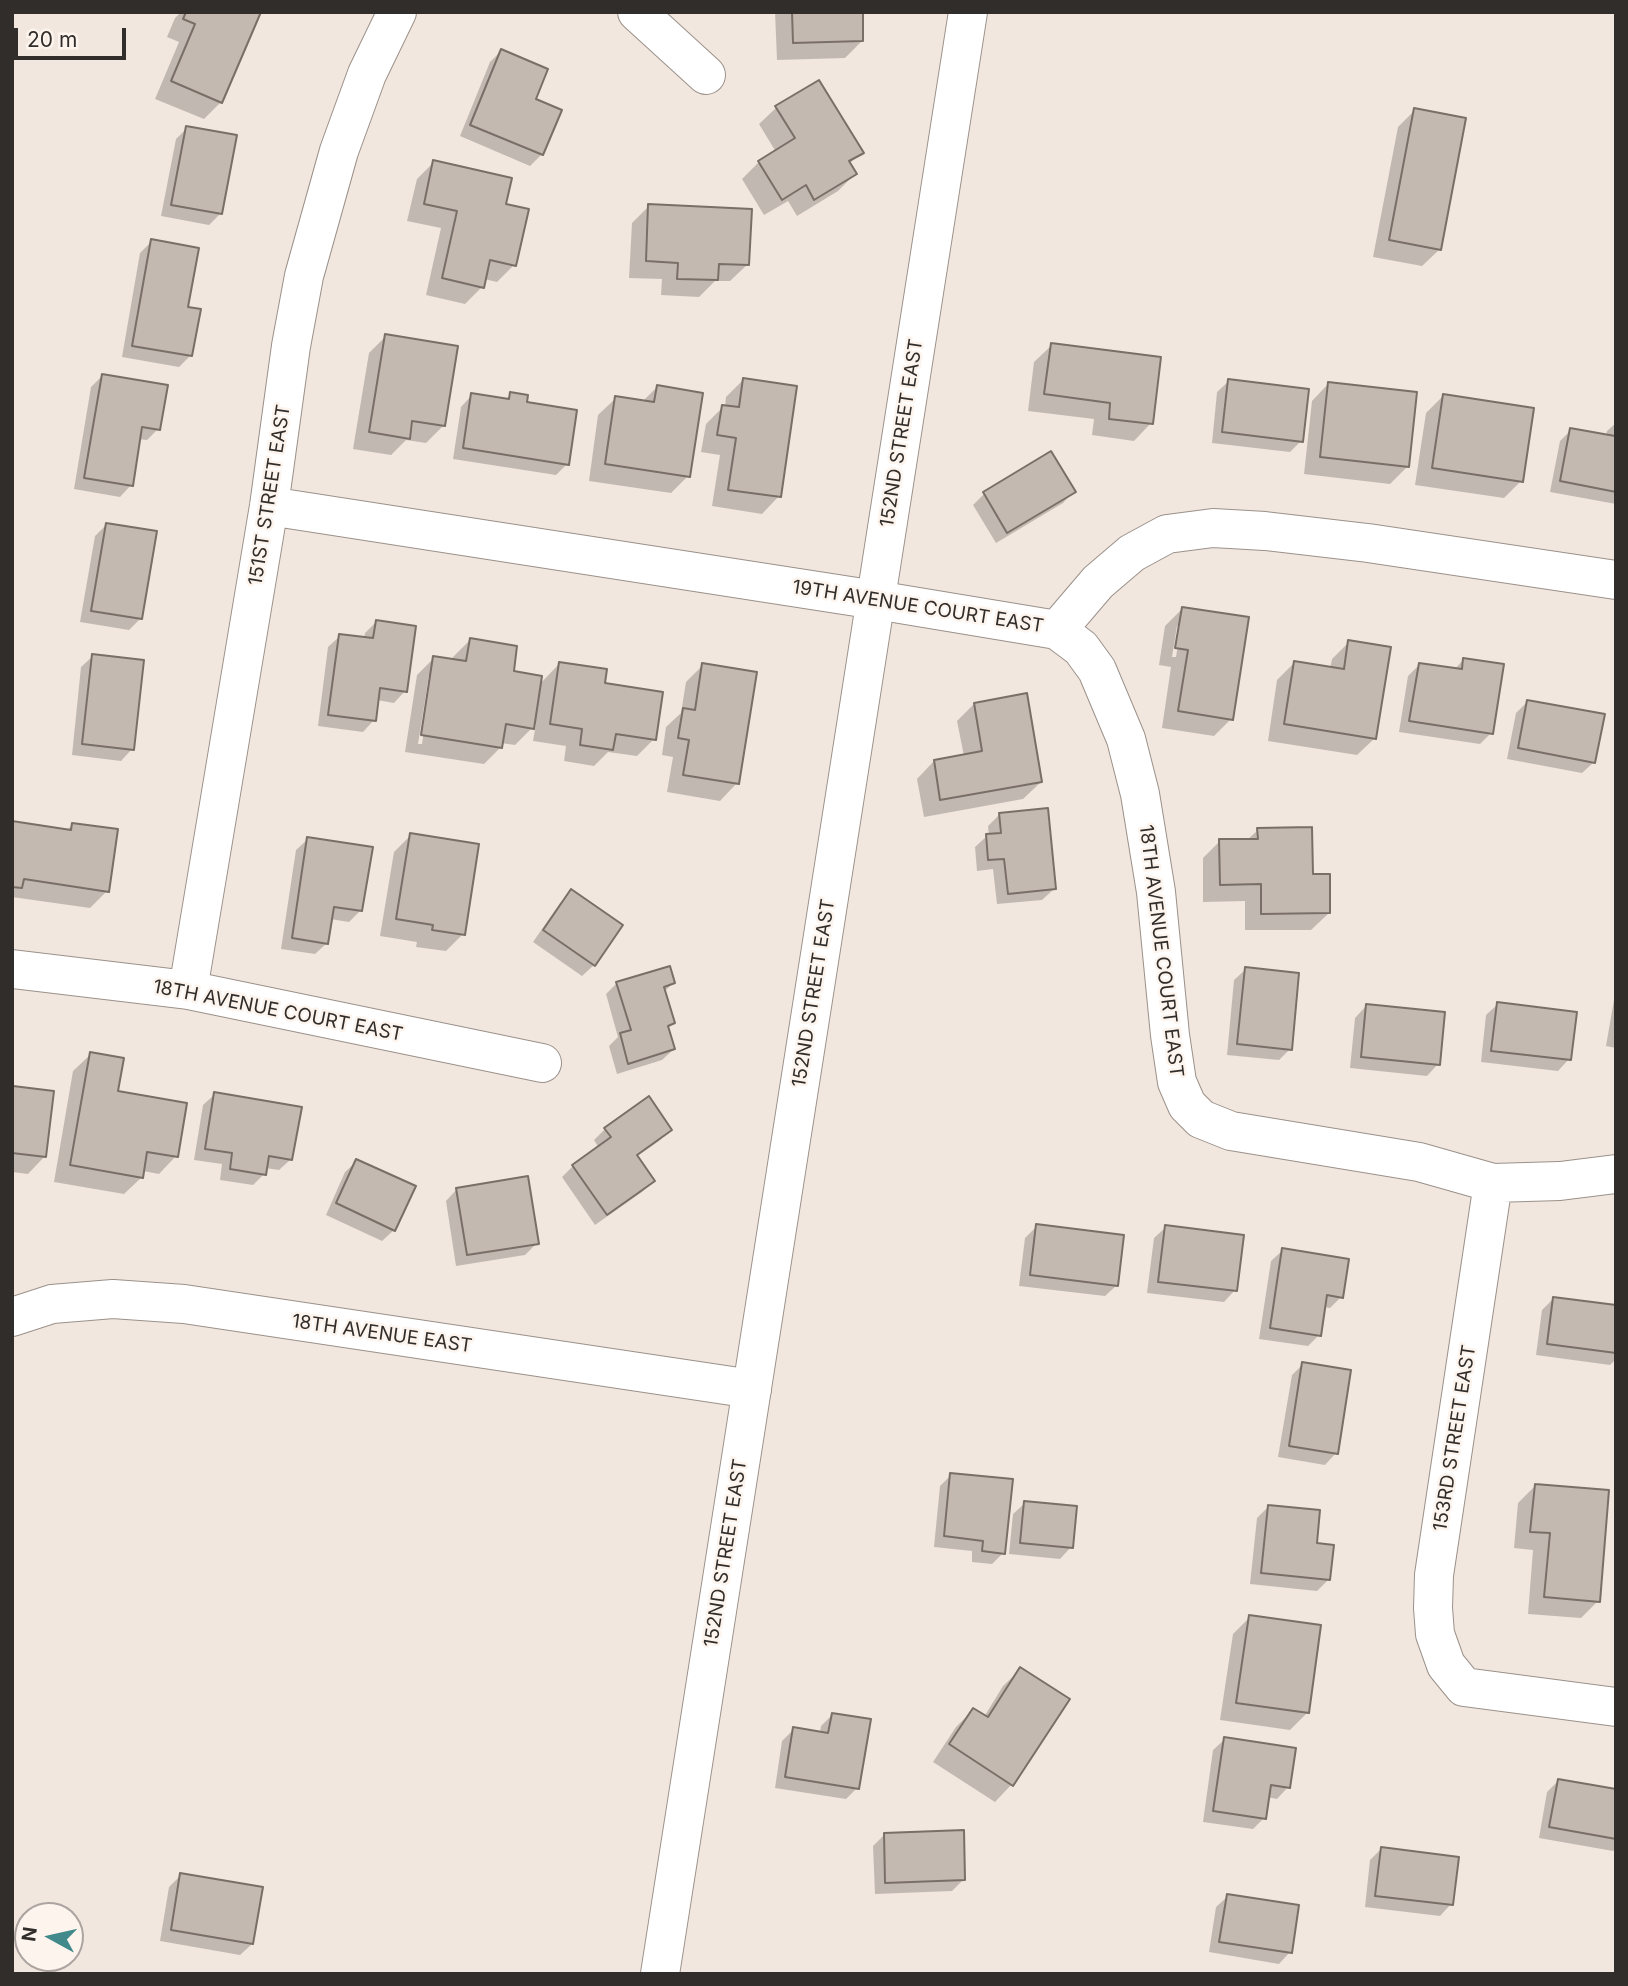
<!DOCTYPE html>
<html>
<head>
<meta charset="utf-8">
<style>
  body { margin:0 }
  #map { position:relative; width:1628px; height:1986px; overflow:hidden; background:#f2e7df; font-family:Inter,sans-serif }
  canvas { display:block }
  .frame { position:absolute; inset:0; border:14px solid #312d2a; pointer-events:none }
  .north { position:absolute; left:14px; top:1902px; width:70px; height:70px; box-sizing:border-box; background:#fdf4ee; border:2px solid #aba4a0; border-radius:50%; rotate:278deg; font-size:19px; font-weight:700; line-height:28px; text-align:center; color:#312d2a }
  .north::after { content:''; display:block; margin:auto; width:24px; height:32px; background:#41898a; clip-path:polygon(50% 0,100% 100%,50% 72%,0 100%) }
  .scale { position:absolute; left:14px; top:28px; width:112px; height:32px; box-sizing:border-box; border:4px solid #312d2a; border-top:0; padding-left:9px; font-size:21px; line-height:24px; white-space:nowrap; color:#312d2a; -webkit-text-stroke:5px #fdf4ee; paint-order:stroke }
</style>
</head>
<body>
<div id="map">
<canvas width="1628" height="1986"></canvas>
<div class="frame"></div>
<div class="north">N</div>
<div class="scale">20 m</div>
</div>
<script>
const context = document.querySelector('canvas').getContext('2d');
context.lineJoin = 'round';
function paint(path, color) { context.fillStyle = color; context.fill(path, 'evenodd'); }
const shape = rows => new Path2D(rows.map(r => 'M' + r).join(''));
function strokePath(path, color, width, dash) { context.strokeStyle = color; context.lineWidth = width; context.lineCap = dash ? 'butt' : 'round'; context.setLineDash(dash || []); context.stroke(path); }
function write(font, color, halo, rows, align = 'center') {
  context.font = font + ' Inter,sans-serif'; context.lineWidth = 5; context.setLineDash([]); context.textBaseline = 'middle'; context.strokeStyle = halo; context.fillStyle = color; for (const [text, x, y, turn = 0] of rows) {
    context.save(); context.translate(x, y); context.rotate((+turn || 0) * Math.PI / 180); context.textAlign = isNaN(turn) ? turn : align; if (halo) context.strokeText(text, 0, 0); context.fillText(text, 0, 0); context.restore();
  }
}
paint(shape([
  [181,12,259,12,221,102,204,119,155,99,179,42,167,37,175,18],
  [775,12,861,12,862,41,845,58,777,60],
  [501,51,534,100,560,111,542,154,530,166,460,136,490,62],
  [777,107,861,152,849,164,855,174,838,191,797,216,788,201,764,215,742,179,759,162,776,152,759,124],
  [1415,110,1440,249,1422,266,1373,257,1398,127],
  [187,128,221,213,209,225,161,216,176,139],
  [434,162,504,205,514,265,497,282,484,279,482,287,465,304,426,295,441,228,407,221,417,179],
  [649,206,748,264,730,281,715,281,699,297,661,295,662,279,629,278,632,223],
  [152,241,186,308,191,355,179,367,122,357,140,253],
  [386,336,443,426,426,443,406,440,391,455,353,449,369,353],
  [1052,345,1151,423,1134,441,1092,435,1094,419,1028,411,1034,362],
  [103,375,158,429,147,440,138,439,131,485,120,497,74,489,91,387],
  [743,380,779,496,762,514,712,506,720,455,701,452,706,424,723,407,725,407,726,397],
  [1229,381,1301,441,1290,452,1212,443,1217,392],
  [1329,383,1407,467,1390,484,1304,474,1312,401],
  [657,387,688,476,671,493,589,481,598,415,616,398,642,402],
  [511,394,525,403,567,464,556,475,453,459,461,407,472,395,505,400],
  [1443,396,1521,481,1504,498,1415,485,1426,413],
  [1616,423,1616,504,1550,492,1560,441,1571,430,1606,436,1607,431],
  [1074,491,1063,503,996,543,973,505,984,494],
  [106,525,140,619,129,630,80,622,95,536],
  [1182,609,1231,719,1214,736,1162,728,1171,667,1159,665,1165,626],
  [1177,626,1181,626,1176,657,1172,657],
  [376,622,405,691,394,703,377,700,374,720,363,732,318,726,328,647,340,636,364,639,365,633],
  [470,640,512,673,539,685,559,664,603,685,654,739,637,756,608,752,594,766,564,761,566,746,533,741,536,724,515,745,501,743,501,747,484,764,405,752,417,675,434,658,452,660,453,657],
  [429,675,432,675,422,744,418,744],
  [1349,642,1375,738,1357,755,1268,741,1277,680,1294,663,1330,669,1332,659],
  [93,656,132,749,121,761,72,755,81,667],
  [1464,659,1491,733,1480,744,1399,732,1408,676,1419,665,1454,670],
  [703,665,737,783,720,801,667,792,673,757,662,755,666,727,681,713,686,682],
  [1528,701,1594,762,1582,773,1507,759,1516,713],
  [974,704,1041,782,1023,799,924,817,917,779,934,761,964,756,957,721],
  [1000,814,1054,889,1042,900,997,904,993,869,977,871,975,847,987,836,989,836,988,826],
  [12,823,66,831,73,824,107,891,90,908,12,897],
  [1258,830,1311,876,1329,913,1311,930,1245,930,1245,901,1203,902,1203,858,1220,841,1247,840],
  [411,835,463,934,446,951,416,947,417,942,380,936,394,852],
  [308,839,361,910,349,922,330,919,327,943,315,954,281,949,296,850],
  [571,892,594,965,582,976,533,942,560,903],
  [1246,969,1290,1049,1279,1060,1227,1055,1234,980],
  [617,983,673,983,664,992,673,1023,667,1029,674,1049,662,1060,617,1074,609,1046,618,1037,606,994],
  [1616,988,1616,1048,1606,1046],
  [1498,1004,1569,1059,1558,1071,1481,1062,1486,1015],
  [1366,1006,1438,1064,1427,1076,1350,1068,1355,1018],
  [91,1054,116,1093,176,1156,159,1174,143,1171,142,1177,124,1194,54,1182,73,1071],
  [13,1088,45,1156,28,1174,12,1172],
  [215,1094,291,1159,279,1170,265,1168,264,1174,253,1185,220,1180,222,1164,194,1160,203,1105],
  [648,1098,670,1130,659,1141,636,1157,653,1181,642,1192,595,1225,562,1177,573,1166,599,1148,594,1140,605,1129],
  [357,1161,394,1230,382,1241,326,1215,345,1172],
  [457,1189,537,1243,525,1255,456,1266,446,1201],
  [1037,1226,1117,1285,1105,1296,1019,1286,1025,1238],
  [1166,1227,1235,1290,1224,1302,1147,1293,1154,1238],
  [1283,1250,1341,1297,1330,1308,1324,1307,1319,1335,1308,1346,1259,1339,1271,1261],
  [1553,1299,1616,1307,1616,1359,1610,1365,1536,1355,1542,1310],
  [1303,1364,1336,1453,1325,1465,1278,1457,1292,1375],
  [951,1475,1003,1553,992,1564,972,1562,972,1551,934,1547,940,1486],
  [1535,1486,1598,1601,1581,1618,1528,1614,1533,1550,1514,1548,1518,1503],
  [1025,1503,1071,1547,1060,1559,1009,1554,1013,1514],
  [1269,1506,1315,1544,1328,1580,1317,1591,1250,1584,1257,1518],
  [1250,1617,1307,1713,1290,1730,1220,1720,1233,1634],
  [1021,1669,1012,1784,995,1802,933,1762,956,1727,973,1710,984,1717,1003,1686],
  [832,1715,857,1788,846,1799,775,1788,782,1741,794,1729,820,1733,821,1726],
  [1225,1739,1288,1787,1277,1799,1267,1797,1264,1818,1253,1829,1203,1822,1213,1750],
  [1558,1781,1616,1791,1616,1848,1613,1851,1539,1838,1547,1792],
  [884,1835,963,1880,952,1891,875,1894,873,1846],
  [1381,1849,1451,1904,1440,1916,1365,1907,1370,1860],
  [181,1875,252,1944,240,1955,160,1941,169,1887],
  [1228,1896,1290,1952,1279,1964,1209,1952,1216,1907]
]), '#0003');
const building = shape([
  [186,12,261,12,222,103,171,81,195,24,183,19,186,12],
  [792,12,863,12,863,41,793,43,792,12],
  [501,49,548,69,536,99,562,110,543,155,470,125,501,49],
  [819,80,864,153,849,161,857,174,814,200,806,185,782,200,758,161,795,138,775,106,819,80],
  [1414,108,1466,118,1441,250,1389,240,1414,108],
  [186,126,237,135,222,214,171,205,186,126],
  [433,160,512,178,506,204,529,209,516,266,490,260,484,288,442,278,457,211,424,204,433,160],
  [648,204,752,209,749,265,719,264,718,280,677,279,678,263,646,261,648,204],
  [151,239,199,248,188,307,201,309,192,356,132,346,151,239],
  [385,334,458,346,445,426,412,421,410,439,369,432,385,334],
  [1051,343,1161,357,1153,424,1109,419,1110,403,1044,394,1051,343],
  [102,374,168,385,160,430,142,427,133,486,84,478,102,374],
  [743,378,797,386,781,497,728,490,736,438,717,435,722,405,739,407,743,378],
  [1228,379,1309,389,1303,442,1222,432,1228,379],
  [1328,382,1417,392,1409,467,1320,457,1328,382],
  [657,385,703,393,690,477,605,464,615,396,654,402,657,385],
  [510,392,528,395,527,402,577,410,569,465,463,448,471,393,509,399,510,392],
  [1443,394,1534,408,1523,482,1432,468,1443,394],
  [1570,428,1615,436,1616,431,1616,492,1560,481,1570,428],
  [1051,451,1076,492,1007,533,983,492,1051,451],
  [106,523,157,531,142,619,91,611,106,523],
  [1182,607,1249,617,1233,720,1178,711,1188,650,1175,648,1182,607],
  [376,620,416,626,407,692,380,688,376,721,328,715,339,634,373,638,376,620],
  [470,638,517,646,514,671,542,676,534,729,506,724,502,748,421,735,433,656,466,661,470,638],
  [1348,640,1391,647,1376,739,1284,724,1294,661,1344,669,1348,640],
  [92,654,144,660,134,750,82,744,92,654],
  [1463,658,1504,664,1493,734,1409,721,1419,663,1462,669,1463,658],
  [559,662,607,669,605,683,663,692,656,740,616,734,613,750,580,745,582,729,550,724,559,662],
  [702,663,757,672,739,784,683,775,689,740,678,738,683,708,695,710,702,663],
  [1027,693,1042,782,940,800,934,760,982,751,974,703,1027,693],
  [1527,700,1605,714,1595,763,1518,748,1527,700],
  [1048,808,1056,889,1008,894,1004,859,988,860,986,834,1001,833,999,813,1048,808],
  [12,821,71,830,72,823,118,829,109,892,24,879,22,888,12,887,12,821],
  [1312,827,1313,874,1330,874,1330,913,1261,914,1261,884,1220,885,1219,839,1258,839,1257,828,1312,827],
  [410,833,479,844,465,935,432,930,433,925,396,919,410,833],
  [307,837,373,847,362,911,334,907,328,944,292,938,307,837],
  [571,889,623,925,595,966,543,930,571,889],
  [670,966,675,983,664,987,675,1023,668,1026,675,1049,628,1064,620,1033,631,1030,616,982,670,966],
  [1245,967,1299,973,1292,1050,1237,1044,1245,967],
  [1497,1002,1577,1012,1571,1060,1491,1051,1497,1002],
  [1366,1004,1445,1012,1440,1065,1361,1057,1366,1004],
  [90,1052,124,1058,118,1091,187,1103,178,1157,147,1152,143,1178,70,1165,90,1052],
  [13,1086,54,1091,46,1157,12,1153,13,1086],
  [214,1092,302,1107,292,1160,269,1156,266,1175,230,1169,232,1153,205,1149,214,1092],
  [649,1096,672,1130,637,1155,655,1181,607,1215,572,1165,611,1137,604,1128,649,1096],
  [356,1159,416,1186,395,1231,336,1203,356,1159],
  [528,1176,539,1244,467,1255,456,1188,528,1176],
  [1036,1224,1124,1235,1118,1286,1030,1275,1036,1224],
  [1165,1225,1244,1235,1237,1291,1158,1282,1165,1225],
  [1282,1248,1349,1259,1343,1298,1327,1295,1321,1336,1270,1328,1282,1248],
  [1553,1297,1616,1305,1616,1353,1547,1344,1553,1297],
  [1302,1362,1351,1370,1338,1454,1289,1446,1302,1362],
  [950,1473,1013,1479,1005,1554,982,1551,983,1541,944,1536,950,1473],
  [1535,1484,1609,1490,1600,1602,1544,1597,1550,1533,1530,1532,1535,1484],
  [1024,1501,1077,1506,1073,1548,1020,1543,1024,1501],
  [1268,1505,1320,1510,1317,1543,1334,1545,1330,1580,1261,1573,1268,1505],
  [1249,1615,1321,1625,1309,1713,1236,1703,1249,1615],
  [1020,1667,1070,1699,1013,1786,949,1744,973,1708,988,1717,1020,1667],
  [832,1713,871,1719,859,1789,785,1777,793,1727,828,1733,832,1713],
  [1224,1737,1296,1748,1290,1788,1271,1785,1266,1819,1213,1811,1224,1737],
  [1558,1779,1616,1789,1616,1839,1549,1827,1558,1779],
  [964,1830,965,1880,885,1883,884,1833,964,1830],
  [1381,1847,1459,1857,1453,1905,1375,1896,1381,1847],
  [180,1873,263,1887,253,1944,171,1930,180,1873],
  [1227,1894,1299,1905,1292,1953,1219,1942,1227,1894]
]);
paint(building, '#c4b9b1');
strokePath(building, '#796f68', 2);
const street = shape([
  [637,12,706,75],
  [269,506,876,600,1057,630,1081,648,1097,670,1126,739,1140,794,1156,892,1170,1035,1177,1082,1187,1105,1201,1119,1231,1131,1419,1162,1493,1183,1560,1181,1616,1174],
  [1057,630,1098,582,1132,553,1167,534,1213,528,1265,531,1368,543,1616,580],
  [12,969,188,990,542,1063],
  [188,990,269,506,291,346,304,276,339,151,367,74,397,12],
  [1493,1183,1434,1575,1433,1608,1435,1634,1446,1665,1464,1687,1616,1707],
  [12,1317,52,1304,113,1299,184,1304,752,1389]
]);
const secondary = shape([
  [660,1974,968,12]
]);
strokePath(street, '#9b918a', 40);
strokePath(secondary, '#9b918a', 40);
strokePath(street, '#fff', 38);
strokePath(secondary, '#fff', 38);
write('19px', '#312d2a', '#fdf4ee', [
  ["152ND STREET EAST",902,433,-81],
  ["151ST STREET EAST",270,495,-81],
  ["19TH AVENUE COURT EAST",918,607,9],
  ["18TH AVENUE COURT EAST",1161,951,83],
  ["152ND STREET EAST",814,993,-81],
  ["18TH AVENUE COURT EAST",278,1011,11],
  ["18TH AVENUE EAST",382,1334,8],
  ["153RD STREET EAST",1455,1438,-81],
  ["152ND STREET EAST",726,1553,-81]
]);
</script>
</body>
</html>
